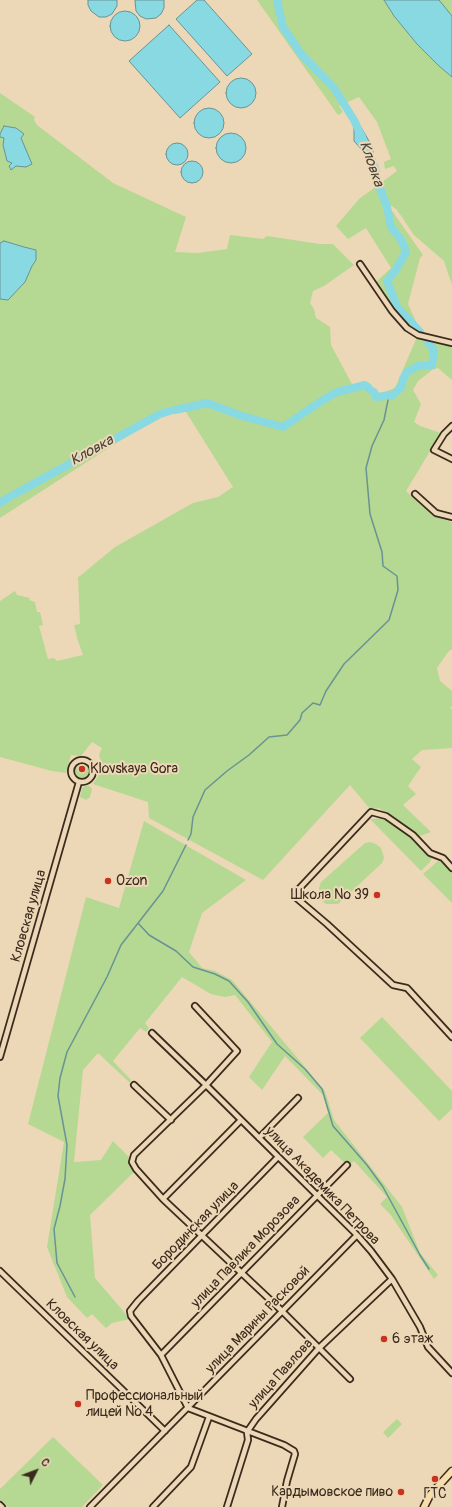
<!DOCTYPE html>
<html>
<head>
<meta charset="utf-8">
<style>
  body { margin:0 }
  #map { position:relative; width:452px; height:1507px; overflow:hidden; background:#ecd8b6; font-family:Pangolin,sans-serif }
  canvas { display:block }
  .north { position:absolute; left:16px; top:1451px; width:40px; height:40px; -webkit-text-stroke:3px #ecd8b6; paint-order:stroke; rotate:48deg; font-size:11px; font-weight:700; line-height:16px; text-align:center; color:#3b2a1e }
  .north::after { content:''; display:block; margin:auto; width:14px; height:18px; background:#3b2a1e; clip-path:polygon(50% 0,100% 100%,50% 72%,0 100%) }
</style>
</head>
<body>
<div id="map">
<canvas width="452" height="1507"></canvas>
<div class="north">С</div>
</div>
<script>
const context = document.querySelector('canvas').getContext('2d');
context.lineJoin = 'round';
function paint(path, color) { context.fillStyle = color; context.fill(path, 'evenodd'); }
const shape = rows => new Path2D(rows.map(r => 'M' + r).join(''));
function strokePath(path, color, width, dash) { context.strokeStyle = color; context.lineWidth = width; context.lineCap = dash ? 'butt' : 'round'; context.setLineDash(dash || []); context.stroke(path); }
function write(font, color, halo, rows, align = 'center') {
  context.font = font + ' Pangolin,sans-serif'; context.lineWidth = 4; context.setLineDash([]); context.textBaseline = 'middle'; context.strokeStyle = halo; context.fillStyle = color; for (const [text, x, y, turn = 0] of rows) {
    context.save(); context.translate(x, y); context.rotate((+turn || 0) * Math.PI / 180); context.textAlign = isNaN(turn) ? turn : align; if (halo) context.strokeText(text, 0, 0); context.fillText(text, 0, 0); context.restore();
  }
}
paint(shape([
  [257,0,384,0,394,16,417,44,439,66,452,77,452,285,444,261,414,235,397,210,392,206,388,205,423,255,420,258,408,304,417,324,425,333,416,332,390,306,376,282,391,268,366,228,348,239,336,226,359,199,397,171,394,166,385,169,384,162,391,159,377,122,359,97,339,106,343,112,338,115],
  [439,0,452,0,452,16,451,15],
  [0,93,35,117,34,120,37,125,113,183,186,217,175,252,198,253,227,249,230,235,263,239,267,236,320,244,333,244,354,265,324,286,313,291,310,303,314,309,316,318,330,327,331,345,353,386,365,384,373,388,379,394,395,388,417,337,452,345,452,380,438,368,432,370,418,381,413,390,421,404,414,422,420,426,441,433,406,491,433,516,452,522,452,649,448,652,437,668,440,681,452,691,452,706,450,708,452,709,452,748,422,750,412,759,421,767,408,786,416,794,403,805,431,832,420,836,379,808,370,809,350,785,263,880,149,818,148,802,93,784,100,773,102,765,99,755,102,748,92,742,81,756,71,755,66,773,52,771,0,757,0,601,15,591,17,595,30,598,29,600,35,602,37,612,40,612,43,625,39,626,48,659,54,658,57,661,83,655,78,641,74,625,80,624,78,577,80,576,115,547,193,503,218,497,233,487,186,412,166,411,0,518],
  '72 771a9 9 0 1 1 18 0a9 9 0 1 1-18 0Z',
  [86,785,89,786,92,789,90,797,86,800,80,797,82,788],
  [384,818,412,837,432,858,430,862,421,871,370,819],
  [144,821,246,880,202,913,189,952,202,968,215,971,232,980,325,1091,334,1120,402,1207,420,1253,438,1275,434,1279,390,1214,380,1204,387,1197,354,1161,348,1166,331,1150,323,1158,303,1137,328,1113,323,1095,285,1056,262,1090,249,1077,272,1042,235,995,225,997,211,994,182,977,145,1023,149,1028,146,1032,140,1028,113,1061,131,1080,130,1083,98,1053,83,1070,74,1162,101,1160,113,1141,130,1158,134,1172,90,1215,95,1278,130,1319,112,1323,106,1328,92,1314,87,1318,67,1297,47,1247,64,1142,28,1124,86,897,119,908],
  [370,842,376,844,381,848,384,858,382,863,338,904,326,904,322,901,319,896,319,888,321,882,365,843],
  [438,861,442,862,452,873,452,903,423,874],
  [382,1017,452,1091,452,1109,439,1121,360,1038],
  [397,1419,402,1424,388,1438,383,1432],
  [53,1437,103,1485,82,1507,8,1507,0,1500,0,1489]
]), '#b5d893');
const water = shape([
  [88,0,117,0,117,6,112,14,106,17,99,17,91,11,88,5,88,0],
  [135,0,164,0,164,8,161,14,156,18,146,19,140,16,136,11,135,0],
  [197,0,204,0,252,54,227,76,176,19,197,0],
  [384,0,439,0,452,16,452,77,439,66,417,44,394,16,384,0],
  '110 26a15 15 0 1 1 30 0a15 15 0 1 1-30 0Z',
  [169,25,220,82,180,118,129,61,169,25],
  '226 93a15 15 0 1 1 30 0a15 15 0 1 1-30 0Z',
  '194 123a15 15 0 1 1 30 0a15 15 0 1 1-30 0Z',
  [4,126,16,128,24,134,21,138,32,164,26,167,16,166,11,170,9,166,12,163,7,161,3,145,4,138,0,137,0,134,4,126],
  [354,126,361,127,373,148,373,162,354,141,354,126],
  '216 148a15 15 0 1 1 30 0a15 15 0 1 1-30 0Z',
  '166 154a11 11 0 1 1 22 0a11 11 0 1 1-22 0Z',
  '181 172a11 11 0 1 1 22 0a11 11 0 1 1-22 0Z',
  [4,241,24,247,36,250,36,260,32,266,25,282,8,300,0,299,0,243,4,241]
]);
paint(water, '#88d9e2');
strokePath(water, '#699394', 1);
strokePath(shape([
  [188,840,191,834,193,817,205,790,227,771,249,755,269,737,287,735,300,720,302,713,313,703,320,705,326,691,344,664,389,620,398,590,397,576,383,566,382,552,370,514,366,468,372,446,384,420,389,395],
  [138,923,149,935,176,951,193,967,215,974,229,981,248,1002,277,1044,305,1069,322,1089,333,1126,367,1165,383,1187,420,1255,429,1269],
  [75,1297,57,1263,54,1229,60,1206,65,1179,67,1145,58,1096,60,1078,67,1052,107,977,121,945,163,891,186,845]
]), '#699394', 1.5);
strokePath(shape([
  [277,0,283,27,301,54,334,88,354,120,362,137],
  [369,153,375,168,377,180,387,207,391,227,402,241,406,252,395,271,387,281,397,307,420,332],
  [175,410,207,403,242,416,283,427,323,400,337,392,365,385,368,387,370,390,374,392,376,397,393,395,402,386,403,379,407,372,418,366,432,365,434,352,431,346,427,341],
  [15,494,160,414,170,411],
  [0,503,11,496]
]), '#88d9e2', 8);
const minor = shape([
  [360,264,392,311,407,328,418,335,452,343],
  [452,426,444,434,434,450,452,459],
  [415,494,436,513,452,517],
  '71 771a11 11 0 1 1 22 0a11 11 0 1 1-22 0Z',
  [452,868,443,858,430,853,413,835,386,816,371,812,296,892,294,896,327,924,393,985,407,988,452,1037],
  [195,1006,237,1051,206,1085,134,1155,132,1162,136,1169,163,1199,282,1311,350,1379],
  [152,1033,206,1085,357,1235,371,1251,392,1279,420,1327,428,1347,452,1373],
  [0,1057,79,782],
  [134,1085,171,1120],
  [259,1138,298,1098],
  [278,1157,138,1301,130,1311,131,1316,161,1355,188,1408,284,1445,294,1451,295,1454,287,1481,282,1507],
  [163,1199,241,1120],
  [0,1271,165,1431],
  [161,1355,347,1165],
  [0,1505,2,1507],
  [90,1507,357,1235],
  [153,1507,191,1467,209,1417],
  [227,1507,248,1440,247,1432,256,1419,318,1349,392,1279]
]);
const major = shape([
  [424,1507,430,1495,452,1471]
]);
strokePath(minor, '#3b2a1e', 8);
strokePath(major, '#3b2a1e', 9);
strokePath(minor, '#ecd8b6', 4.5);
strokePath(major, '#f9deab', 6);
for (const [x, y, r, color] of [
  [82,769,4,"#c8321e"],
  [108,881,4,"#c8321e"],
  [377,895,4,"#c8321e"],
  [384,1339,4,"#c8321e"],
  [78,1404,4,"#c8321e"],
  [435,1479,4,"#c8321e"],
  [401,1492,4,"#c8321e"]
]) { const dot = new Path2D(); dot.arc(x, y, r, 0, 2 * Math.PI); context.fillStyle = color; context.fill(dot); strokePath(dot, '#ecd8b6', 1.5); }
write('14px', '#3b2a1e', '#ecd8b6', [
  ["Klovskaya Gora",90,769],
  ["Ozon",116,881],
  ["Школа № 39",369,895,"right"],
  ["6 этаж",392,1339],
  ["Профессиональный",86,1396],
  ["лицей № 4",86,1412],
  ["Кардымовское пиво",393,1492,"right"],
  ["ГТС",435,1494,"center"]
], 'left');
write('14px', '#3b2a1e', '#ecd8b6', [
  ["Кловская улица",29,916,-74],
  ["улица Академика Петрова",322,1186,46],
  ["Бородинская улица",196,1226,-46],
  ["улица Павлика Морозова",246,1252,-46],
  ["улица Марины Расковой",258,1320,-46],
  ["Кловская улица",82,1335,44],
  ["улица Павлова",281,1374,-48]
]);
write('italic 15px', '#47443b', '#ecd8b6', [
  ["Кловка",371,164,71],
  ["Кловка",92,451,-29]
]);
</script>
</body>
</html>
